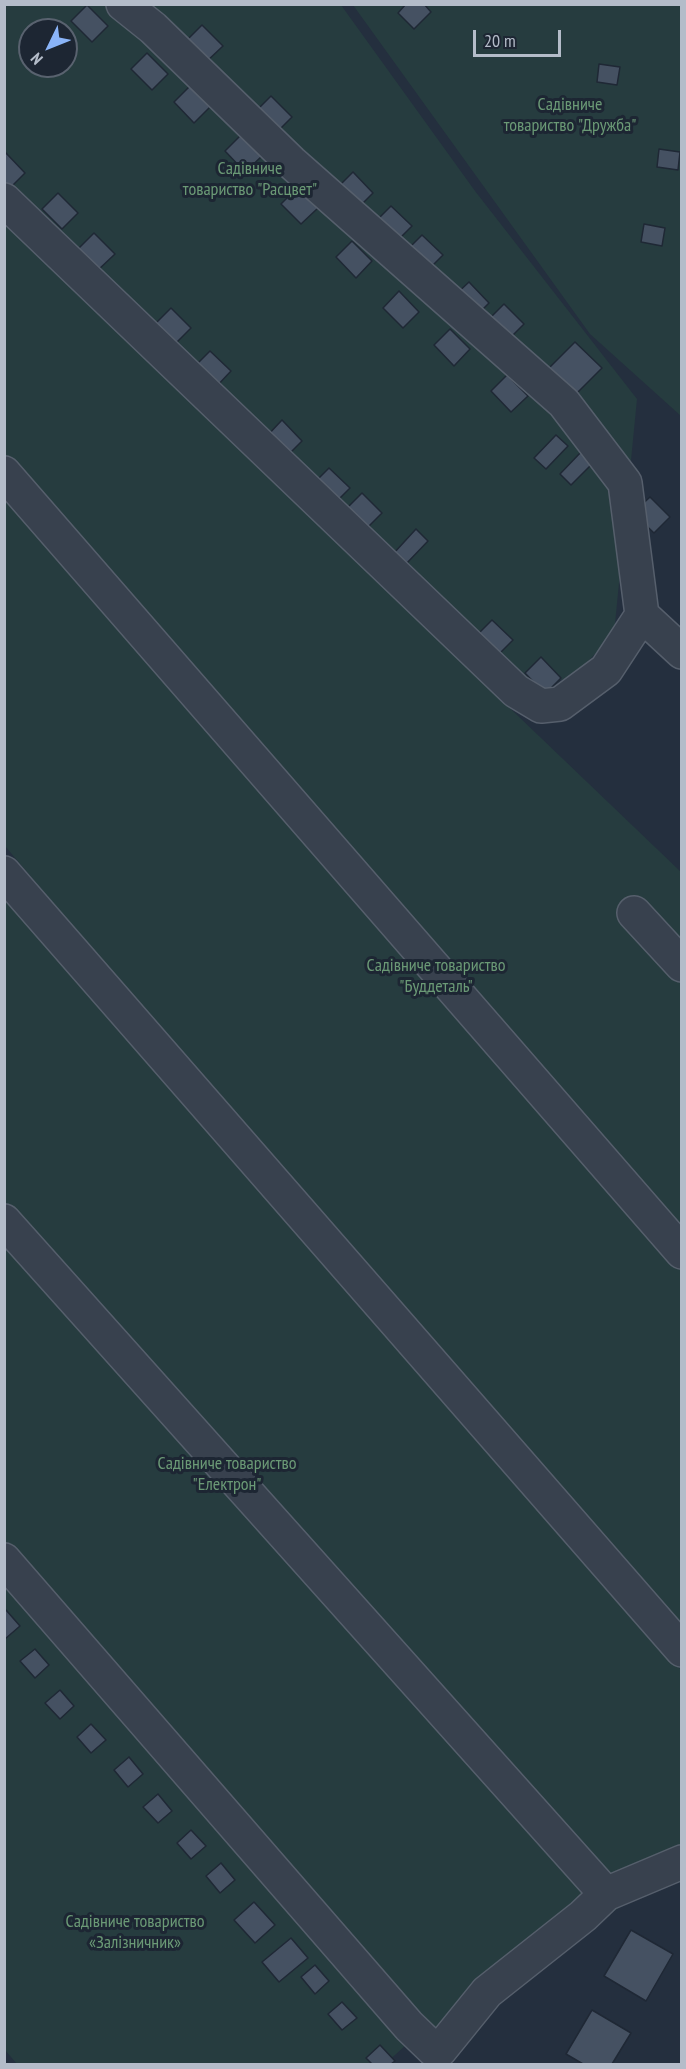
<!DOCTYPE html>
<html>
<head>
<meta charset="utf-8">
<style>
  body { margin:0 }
  #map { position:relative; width:686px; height:2069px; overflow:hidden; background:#242f3e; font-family:"PT Sans Narrow",sans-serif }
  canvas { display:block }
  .frame { position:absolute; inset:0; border:6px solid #b4bcc9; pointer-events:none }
  .north { position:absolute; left:18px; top:18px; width:60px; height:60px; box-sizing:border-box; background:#1d2633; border:2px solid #59626f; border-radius:50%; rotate:227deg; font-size:16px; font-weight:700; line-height:24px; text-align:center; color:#b4bcc9 }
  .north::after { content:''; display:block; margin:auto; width:21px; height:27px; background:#8ab4f8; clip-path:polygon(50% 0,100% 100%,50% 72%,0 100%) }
  .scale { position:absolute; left:473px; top:30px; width:88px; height:27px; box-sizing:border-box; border:3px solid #b4bcc9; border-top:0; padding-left:8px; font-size:18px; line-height:21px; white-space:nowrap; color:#b4bcc9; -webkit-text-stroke:4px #1d2633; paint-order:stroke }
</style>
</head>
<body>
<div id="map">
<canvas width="686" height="2069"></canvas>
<div class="frame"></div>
<div class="north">N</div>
<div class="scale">20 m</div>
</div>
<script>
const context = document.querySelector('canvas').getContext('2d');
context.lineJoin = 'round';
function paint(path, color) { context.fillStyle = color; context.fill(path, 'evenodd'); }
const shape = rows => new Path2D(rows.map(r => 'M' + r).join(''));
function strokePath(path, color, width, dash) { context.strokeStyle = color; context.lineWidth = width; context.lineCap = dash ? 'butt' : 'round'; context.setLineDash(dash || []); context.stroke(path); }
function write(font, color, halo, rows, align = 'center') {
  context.font = font + ' "PT Sans Narrow",sans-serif'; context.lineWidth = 6; context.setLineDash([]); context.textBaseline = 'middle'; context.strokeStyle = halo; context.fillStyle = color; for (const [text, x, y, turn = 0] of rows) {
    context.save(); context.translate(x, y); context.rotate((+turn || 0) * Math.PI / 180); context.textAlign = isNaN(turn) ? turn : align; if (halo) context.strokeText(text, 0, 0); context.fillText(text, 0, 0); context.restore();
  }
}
paint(shape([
  [4,5,341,5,475,191,637,399,614,634,573,677,527,688,5,187],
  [30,30,66,30,66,66,30,66],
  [353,5,681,5,681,416,590,334],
  [4,218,281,489,681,872,681,1647,5,846],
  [4,868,681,1670,681,1867,422,2038,5,1555],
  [4,1585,406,2045,385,2064,17,2064,5,2050]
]), '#263c3f');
const building = shape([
  [406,4,424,4,431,12,414,29,398,13,406,4],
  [87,5,108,26,92,42,71,21,87,5],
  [202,25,223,46,206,62,186,41,202,25],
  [147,53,168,74,152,90,131,69,147,53],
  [599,64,620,67,617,85,597,82,599,64],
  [190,86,210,107,194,123,174,102,190,86],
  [271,96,292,117,276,133,255,112,271,96],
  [241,135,262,156,245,172,225,151,241,135],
  [659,149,680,152,678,170,657,167,659,149],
  [5,152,25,173,9,189,4,185,5,152],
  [353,172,373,193,357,209,337,188,353,172],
  [297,188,318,208,301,224,281,204,297,188],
  [58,193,78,213,62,229,42,209,58,193],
  [391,206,412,226,396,242,375,222,391,206],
  [644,224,665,228,662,246,641,242,644,224],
  [94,233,115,254,98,270,78,249,94,233],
  [422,235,443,255,427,271,406,251,422,235],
  [352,241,372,261,356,278,336,257,352,241],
  [469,282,489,303,473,319,452,298,469,282],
  [399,291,419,312,403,328,383,308,399,291],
  [504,304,524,324,508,340,488,320,504,304],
  [171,308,191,328,175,344,155,324,171,308],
  [450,329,470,349,454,366,434,345,450,329],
  [575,342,602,368,576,394,549,368,575,342],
  [210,351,231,371,215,388,194,367,210,351],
  [507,375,528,396,511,412,491,391,507,375],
  [282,420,302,441,286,457,266,437,282,420],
  [556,435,568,446,546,469,534,458,556,435],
  [582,451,594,462,571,485,560,474,582,451],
  [329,468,350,488,334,504,313,484,329,468],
  [362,493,382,513,366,529,346,509,362,493],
  [650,497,670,517,654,533,633,513,650,497],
  [416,529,428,541,406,564,394,553,416,529],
  [492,620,513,640,497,656,476,636,492,620],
  [541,657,561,678,545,694,525,673,541,657],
  [6,1610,20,1626,5,1639,4,1611,6,1610],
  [35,1649,49,1665,35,1678,20,1661,35,1649],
  [60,1690,74,1706,60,1719,45,1703,60,1690],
  [91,1724,106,1740,91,1753,77,1737,91,1724],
  [129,1757,143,1774,128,1787,114,1770,129,1757],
  [158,1794,172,1811,158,1823,143,1807,158,1794],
  [191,1830,206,1846,191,1859,177,1843,191,1830],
  [221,1863,235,1880,220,1893,206,1876,221,1863],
  [254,1902,275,1925,255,1943,234,1920,254,1902],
  [631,1930,673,1954,646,2001,604,1976,631,1930],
  [291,1938,308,1958,279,1982,262,1962,291,1938],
  [315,1965,329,1981,315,1994,301,1977,315,1965],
  [342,2002,357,2018,342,2030,328,2014,342,2002],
  [592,2010,631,2033,612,2064,583,2064,566,2054,592,2010],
  [380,2045,395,2061,391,2064,372,2064,366,2058,380,2045]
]);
paint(building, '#455162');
strokePath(building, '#1f2835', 1.5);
const minor = shape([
  [123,4,153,28,291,162,564,403,625,483,642,615],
  [4,200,516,691,541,706,560,704,606,670,642,615,682,652],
  [4,473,682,1252],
  [4,873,682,1650],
  [634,913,682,965],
  [4,1221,606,1894,682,1862],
  [4,1560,409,2026,434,2050,440,2050,487,1992,583,1916,606,1894]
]);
strokePath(minor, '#565f6c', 36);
strokePath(minor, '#38414e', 33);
write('18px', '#6b9a76', '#1d2633', [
  ["Садівниче",570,105],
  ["товариство \"Дружба\"",570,126],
  ["Садівниче",250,169],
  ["товариство \"Расцвет\"",250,190],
  ["Садівниче товариство",436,966],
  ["\"Буддеталь\"",436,987],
  ["Садівниче товариство",227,1464],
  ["\"Електрон\"",227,1485],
  ["Садівниче товариство",135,1922],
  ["«Залізничник»",135,1943]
]);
</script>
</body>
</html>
